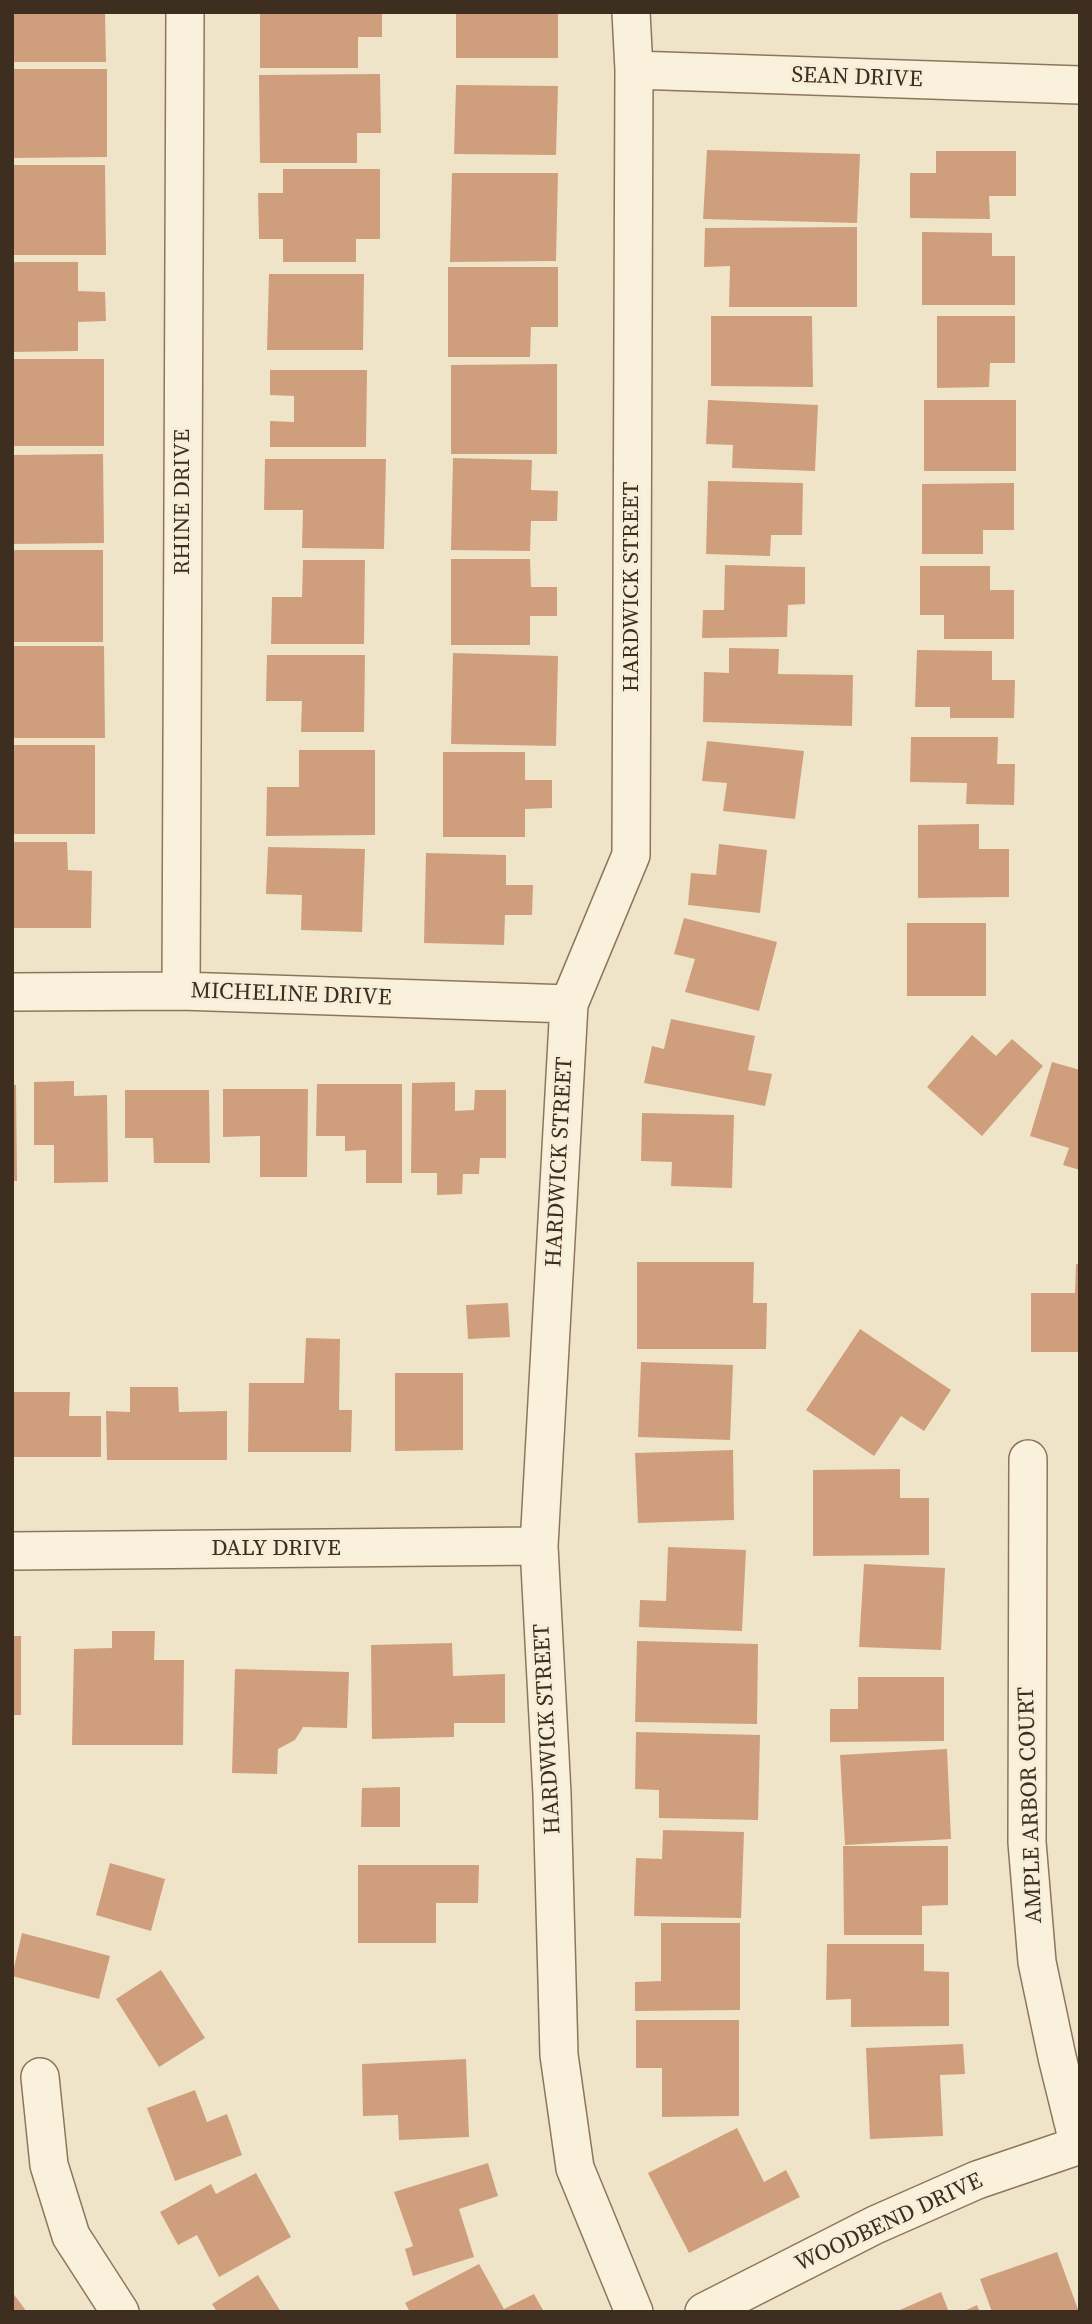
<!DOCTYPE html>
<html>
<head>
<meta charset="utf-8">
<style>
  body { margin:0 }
  #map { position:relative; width:1092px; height:2324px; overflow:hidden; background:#f0e4c8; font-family:"Source Serif 4",serif }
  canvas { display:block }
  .frame { position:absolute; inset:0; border:14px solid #3d2e20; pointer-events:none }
</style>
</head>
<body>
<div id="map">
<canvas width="1092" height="2324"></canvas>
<div class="frame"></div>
</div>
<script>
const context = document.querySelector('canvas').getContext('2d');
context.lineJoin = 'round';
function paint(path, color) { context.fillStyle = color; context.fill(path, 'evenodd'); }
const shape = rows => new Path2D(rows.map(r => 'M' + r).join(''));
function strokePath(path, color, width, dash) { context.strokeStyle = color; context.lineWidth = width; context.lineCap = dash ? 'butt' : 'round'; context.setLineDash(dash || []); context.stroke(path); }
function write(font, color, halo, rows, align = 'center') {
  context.font = font + ' "Source Serif 4",serif'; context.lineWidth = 6; context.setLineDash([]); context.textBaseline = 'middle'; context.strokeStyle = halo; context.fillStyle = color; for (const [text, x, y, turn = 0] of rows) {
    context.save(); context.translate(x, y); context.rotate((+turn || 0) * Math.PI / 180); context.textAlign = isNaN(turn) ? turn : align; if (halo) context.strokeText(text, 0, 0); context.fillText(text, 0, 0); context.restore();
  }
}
paint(shape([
  [12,12,105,12,106,62,12,62],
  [260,12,382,12,382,37,358,37,358,68,260,68],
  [456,12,558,12,558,58,456,58],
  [12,69,107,69,107,157,12,158],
  [380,74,381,133,357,133,357,163,260,163,259,75],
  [456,85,558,86,556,155,454,154],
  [707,150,860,154,857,223,703,219],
  [936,151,1016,151,1016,196,989,196,990,219,910,218,910,173,936,173],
  [12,165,105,165,106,255,12,255],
  [283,169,380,169,380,239,356,239,356,262,283,262,283,239,259,239,258,193,283,193],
  [452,173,558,173,556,261,450,262],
  [857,227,857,307,729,307,730,266,704,267,705,228],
  [922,232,992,233,992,256,1015,256,1015,305,922,305],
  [12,262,78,262,78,291,105,292,106,321,78,322,78,351,12,352],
  [448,267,558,267,558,327,531,327,530,357,448,357],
  [269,274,364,274,363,350,267,350],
  [711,316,812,316,813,387,711,386],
  [937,316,1015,316,1015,363,990,363,989,387,937,388],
  [12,359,104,359,104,446,12,446],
  [557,364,557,454,451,454,451,365],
  [270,370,367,370,366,447,270,447,270,421,294,422,294,396,270,395],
  [708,400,818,405,815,471,732,468,733,445,706,444],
  [924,400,1016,400,1016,471,924,471],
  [103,454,104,543,12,544,12,455],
  [453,458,532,460,531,490,558,491,557,521,531,521,530,551,451,550],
  [265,459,386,459,384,549,302,548,303,510,264,510],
  [708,481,803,483,802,535,771,535,770,556,706,554],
  [1014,483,1014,530,983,530,983,554,922,554,922,484],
  [12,550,103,550,103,642,12,642],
  [451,559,530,559,531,587,557,587,557,616,530,616,530,645,451,645],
  [303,560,365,560,364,644,271,644,272,597,302,597],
  [725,565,805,567,805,604,788,605,787,637,702,638,703,610,724,610],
  [920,566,990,566,990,590,1014,590,1014,639,944,639,944,615,920,615],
  [12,646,104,646,105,738,12,738],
  [729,648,779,649,778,674,853,675,852,726,703,722,704,672,729,673],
  [917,650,992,651,992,680,1015,680,1014,718,950,718,950,707,915,707],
  [453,653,558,656,556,746,451,744],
  [267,655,365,655,364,732,301,732,302,701,266,701],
  [911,737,998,737,997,764,1015,764,1014,805,966,804,967,783,910,782],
  [707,741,804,751,795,819,723,811,727,783,702,781],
  [12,745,95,745,95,834,12,834],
  [299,750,375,750,375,835,266,836,267,787,299,787],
  [443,752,525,752,525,780,552,780,552,808,525,809,525,837,443,837],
  [979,824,979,849,1009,849,1009,897,918,898,918,825],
  [12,842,67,842,68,870,92,871,91,928,12,928],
  [719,844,767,850,760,913,688,905,691,873,716,875],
  [268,847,365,849,362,932,301,930,302,895,266,894],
  [426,853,506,855,506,885,533,885,532,915,505,915,504,945,424,943],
  [684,918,777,942,759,1011,685,992,695,959,674,954],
  [907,923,986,923,986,996,907,996],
  [671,1019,755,1036,748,1070,772,1074,765,1106,644,1083,652,1046,664,1049],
  [972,1035,996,1056,1012,1039,1043,1066,982,1136,927,1087],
  [1052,1062,1080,1070,1080,1170,1063,1165,1069,1148,1030,1136],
  [74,1081,74,1096,107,1095,108,1182,54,1183,54,1145,34,1145,34,1082],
  [455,1082,455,1111,474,1110,475,1090,506,1090,506,1158,480,1158,479,1174,463,1174,462,1194,437,1195,437,1173,411,1173,412,1083],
  [317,1084,402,1084,402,1183,366,1183,366,1150,345,1151,345,1136,316,1136],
  [12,1085,16,1085,17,1181,12,1181],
  [223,1089,308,1089,307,1177,260,1177,260,1136,223,1137],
  [125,1090,209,1090,210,1163,154,1163,153,1138,125,1138],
  [642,1113,734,1115,732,1188,671,1186,672,1162,641,1161],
  [637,1262,754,1262,753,1303,767,1303,766,1349,637,1349],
  [1076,1264,1080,1264,1080,1352,1031,1352,1031,1293,1075,1293],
  [508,1303,510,1337,468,1339,466,1305],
  [860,1329,951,1390,924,1431,901,1416,874,1456,806,1410],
  [306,1338,340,1339,339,1410,352,1410,351,1452,248,1452,249,1383,304,1383],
  [641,1362,733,1365,730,1440,638,1437],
  [395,1373,463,1373,463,1450,395,1451],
  [130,1387,178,1387,179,1412,227,1411,227,1460,107,1460,106,1411,130,1412],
  [12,1392,70,1392,69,1416,101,1416,101,1457,12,1457],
  [733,1450,734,1520,638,1523,635,1453],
  [900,1469,900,1498,929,1498,929,1555,813,1556,813,1470],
  [668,1547,746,1550,742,1631,639,1627,640,1600,666,1601],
  [864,1564,945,1568,941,1650,859,1647],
  [112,1631,155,1631,154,1660,184,1660,183,1745,72,1745,74,1649,112,1648],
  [12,1636,21,1636,21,1715,12,1715],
  [637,1641,758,1644,757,1724,635,1722],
  [452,1643,453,1676,505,1674,505,1723,454,1723,454,1737,372,1739,371,1645],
  [235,1669,349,1672,347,1728,303,1727,295,1740,278,1749,277,1774,232,1773],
  [858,1677,944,1677,944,1741,830,1742,830,1709,858,1709],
  [636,1732,760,1735,758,1820,659,1818,659,1790,635,1789],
  [947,1749,951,1839,845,1845,840,1755],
  [400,1787,400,1827,361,1827,362,1788],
  [663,1830,744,1832,741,1918,634,1916,636,1858,662,1859],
  [843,1846,948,1846,948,1905,922,1906,922,1935,844,1935],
  [110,1863,165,1879,151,1931,96,1915],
  [358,1865,479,1865,478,1903,436,1903,436,1943,358,1943],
  [661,1923,740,1923,740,2010,635,2011,635,1982,661,1981],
  [22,1933,110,1956,99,1999,12,1976],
  [827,1944,924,1944,924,1971,949,1972,949,2026,851,2027,851,1999,826,2000],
  [161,1970,205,2038,159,2067,116,1999],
  [636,2020,739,2020,739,2116,662,2117,662,2068,636,2068],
  [963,2044,965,2074,940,2075,943,2136,870,2139,866,2048],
  [466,2059,469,2137,399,2140,398,2115,363,2116,362,2064],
  [195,2090,207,2122,227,2114,242,2155,175,2181,147,2108],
  [737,2128,764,2182,786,2170,800,2197,689,2253,648,2173],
  [488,2163,498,2196,459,2209,474,2257,413,2276,405,2249,413,2246,394,2192],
  [256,2173,291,2237,219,2277,197,2235,178,2245,160,2212,211,2184,216,2194],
  [1057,2252,1079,2312,992,2312,980,2279],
  [479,2264,504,2309,534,2294,544,2312,410,2312,405,2303],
  [258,2275,281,2312,217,2312,212,2304],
  [12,2292,27,2312,12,2312],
  [941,2292,949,2312,895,2312],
  [977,2305,980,2312,962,2312]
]), '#cf9f7d');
const street = shape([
  [631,12,634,70,631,855,569,1004,539,1546,552,1794,559,2055,575,2168,634,2312],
  [634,70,1080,85],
  [181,991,185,12],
  [12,992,181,991,569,1004],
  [1028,1459,1027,1842,1037,1962,1057,2057,1079,2146],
  [12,1551,539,1546],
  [40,2077,49,2165,71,2236,120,2312],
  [704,2312,875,2225,977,2180,1080,2145]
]);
strokePath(street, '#8d765c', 40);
strokePath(street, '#faf1dc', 37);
write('23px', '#3d2e20', '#f7eed8', [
  ["SEAN DRIVE",857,78,2],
  ["RHINE DRIVE",183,502,-90],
  ["HARDWICK STREET",632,587,-90],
  ["MICHELINE DRIVE",291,995,2],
  ["HARDWICK STREET",560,1162,-87],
  ["DALY DRIVE",276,1549],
  ["HARDWICK STREET",548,1729,-93],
  ["AMPLE ARBOR COURT",1031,1805,-92],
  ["WOODBEND DRIVE",889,2223,-25]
]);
</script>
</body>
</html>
